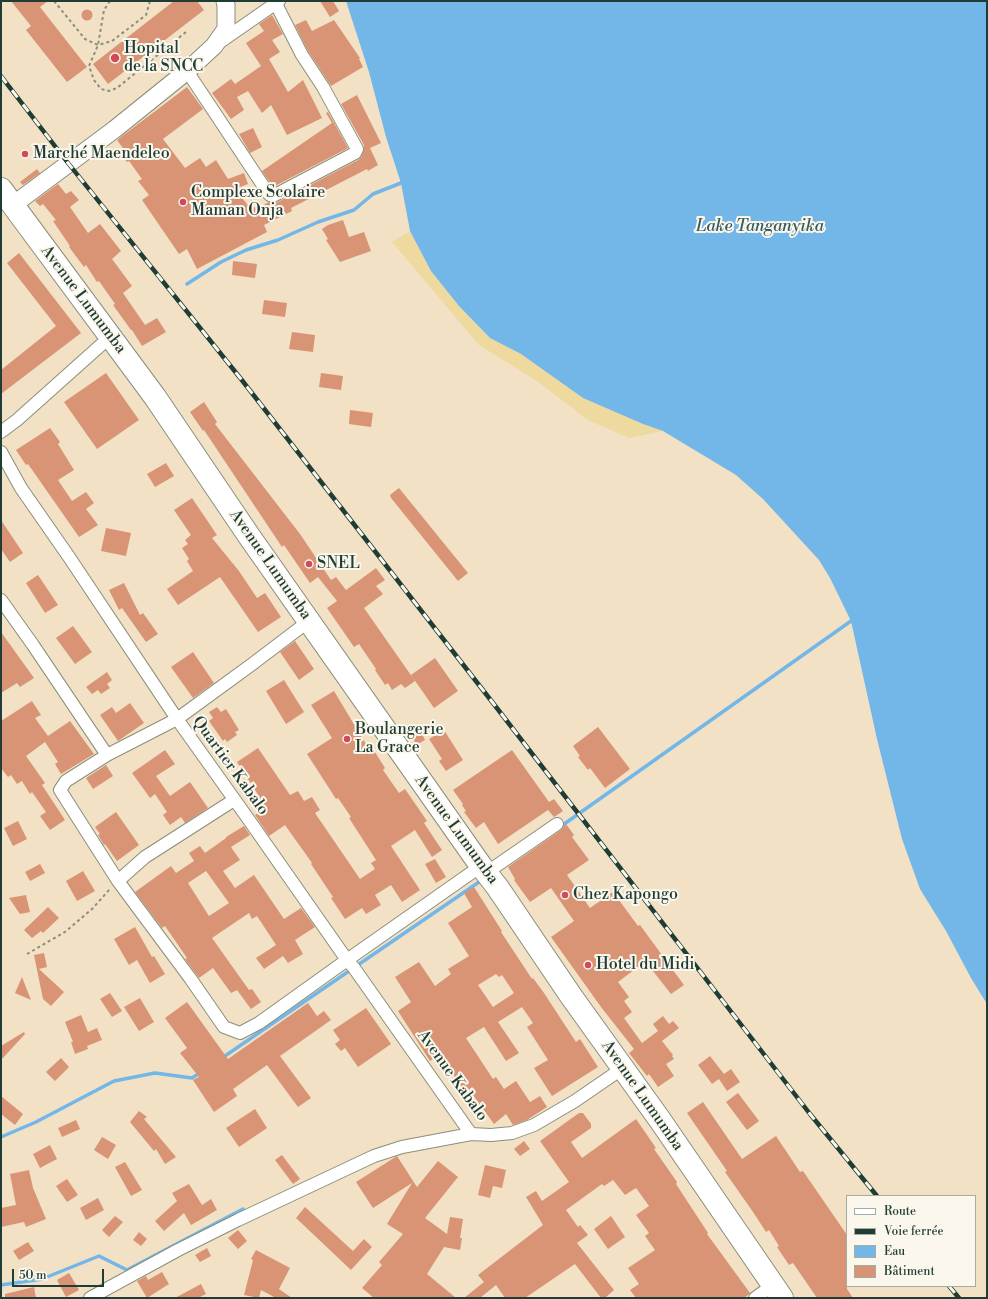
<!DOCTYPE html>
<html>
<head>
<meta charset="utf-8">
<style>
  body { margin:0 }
  #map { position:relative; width:988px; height:1299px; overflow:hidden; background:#f2e1c4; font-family:"Libre Bodoni",serif }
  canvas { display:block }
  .frame { position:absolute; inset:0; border:2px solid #1f3d34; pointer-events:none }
  .legend { position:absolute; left:846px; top:1195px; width:130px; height:92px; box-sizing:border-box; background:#fbf7ec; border:1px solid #a3ada2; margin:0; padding:5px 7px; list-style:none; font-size:12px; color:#1f3d34 }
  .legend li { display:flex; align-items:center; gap:8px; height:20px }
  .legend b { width:20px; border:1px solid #a3ada2 }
  .scale { position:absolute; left:12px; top:1269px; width:92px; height:18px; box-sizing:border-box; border:2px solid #1f3d34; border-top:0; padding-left:5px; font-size:12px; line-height:14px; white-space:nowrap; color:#1f3d34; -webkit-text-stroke:3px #fbf7ec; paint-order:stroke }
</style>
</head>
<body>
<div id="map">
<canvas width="988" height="1299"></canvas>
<div class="frame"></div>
<ul class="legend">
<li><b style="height:5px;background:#fff"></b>Route</li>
<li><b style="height:5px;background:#1f3d34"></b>Voie ferrée</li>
<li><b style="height:11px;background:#73b6e8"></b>Eau</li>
<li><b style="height:11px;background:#d99476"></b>Bâtiment</li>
</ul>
<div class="scale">50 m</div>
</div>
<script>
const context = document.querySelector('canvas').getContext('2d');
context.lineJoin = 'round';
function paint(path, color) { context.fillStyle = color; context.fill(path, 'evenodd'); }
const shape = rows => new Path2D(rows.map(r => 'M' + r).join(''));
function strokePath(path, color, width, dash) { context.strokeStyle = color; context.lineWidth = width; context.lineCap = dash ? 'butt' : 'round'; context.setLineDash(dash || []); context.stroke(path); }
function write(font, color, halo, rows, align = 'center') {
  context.font = font + ' "Libre Bodoni",serif'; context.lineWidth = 4; context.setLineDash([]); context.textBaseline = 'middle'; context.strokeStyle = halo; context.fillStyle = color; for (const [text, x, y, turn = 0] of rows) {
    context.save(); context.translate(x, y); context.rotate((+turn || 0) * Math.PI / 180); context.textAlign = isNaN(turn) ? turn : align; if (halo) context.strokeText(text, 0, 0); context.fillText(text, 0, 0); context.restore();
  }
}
paint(shape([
  [410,231,431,271,459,306,490,338,521,354,583,398,643,424,663,431,629,438,588,420,537,381,479,345,392,242]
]), '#eeda9e');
paint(shape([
  [346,1,987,1,987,1004,971,978,946,931,920,889,902,839,877,739,851,621,830,578,819,560,763,499,736,475,663,431,643,424,583,398,521,354,490,338,459,306,431,271,410,231,401,183,386,137,369,72]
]), '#73b6e8');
strokePath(shape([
  [187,284,221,262,246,250,278,240,318,222,354,210,373,194,401,183],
  [560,827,851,621],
  [222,1058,482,880],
  [1,1137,36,1122,114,1081,155,1073,192,1078,200,1073],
  [1,1285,42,1279,99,1256,127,1270,243,1209]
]), '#73b6e8', 3.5);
paint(shape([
  [11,1,48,1,40,7,87,67,67,82,26,30,31,26],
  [174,1,197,1,204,10,108,84,93,64],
  [320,1,333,1,339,11,330,17],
  '81.5 15a5.5 5.5 0 1 1 11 0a5.5 5.5 0 1 1-11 0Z',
  [272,15,283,34,272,40,280,52,269,59,288,92,303,80,322,118,287,135,271,105,262,113,248,91,237,97,244,110,231,119,212,93,231,79,235,84,261,66,246,43,264,31,259,24],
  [306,20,312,31,334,20,360,58,359,59,363,67,331,86,308,51,295,25],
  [187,87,203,109,163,139,185,168,200,158,206,167,216,160,228,179,244,173,248,184,235,189,251,209,255,207,256,209,269,202,276,203,358,160,361,157,364,149,364,145,341,104,357,95,381,143,370,148,378,165,368,171,367,169,291,208,292,211,264,225,267,232,197,269,187,249,179,254,142,200,149,195,138,181,142,179,129,161,127,162,121,154,125,151,117,140],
  [328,112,348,148,273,187,262,171,332,123,326,113],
  [253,128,262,147,250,153,239,134],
  [37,169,40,173,23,185,20,182],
  [58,184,66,194,71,191,79,200,70,207,88,233,100,224,121,251,112,259,132,286,123,293,145,325,157,318,166,332,142,346,132,330,131,330,113,305,115,304,99,281,97,282,86,265,84,267,69,247,70,246,53,221,56,220,43,204,40,206,35,201],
  [343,220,349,237,364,232,371,251,340,262,326,240,328,239,322,229,328,225],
  [19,253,81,333,1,394,1,370,56,326,7,263],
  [233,261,257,264,255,278,232,275],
  [264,300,287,303,285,317,262,314],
  [292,332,315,335,313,352,289,349],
  [106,373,139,420,97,449,64,402],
  [321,373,343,376,341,390,319,387],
  [204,402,217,422,215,424,300,534,331,580,336,577,346,590,376,568,385,580,376,586,383,594,364,608,415,681,405,688,401,684,392,690,388,683,385,685,375,670,376,669,359,644,354,647,327,608,337,601,318,577,310,583,284,545,282,547,204,430,203,431,190,412],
  [350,410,373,413,371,427,349,424],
  [50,428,60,442,58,444,74,470,58,480,72,501,86,492,94,503,86,509,98,525,79,537,28,464,26,465,16,450],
  [166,463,174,476,155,487,147,474],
  [399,488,468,573,458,581,391,498,390,495],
  [192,498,217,535,212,538,239,571,257,598,265,593,281,617,258,632,220,577,178,605,167,589,193,571,187,561,189,559,182,548,188,544,185,540,191,535,174,510],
  [1,520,23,553,10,562,1,549],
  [106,528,131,533,126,556,101,551],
  [38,575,58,605,45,613,26,583],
  [124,583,140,615,143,613,158,634,146,642,122,608,119,610,109,590],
  [73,626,92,652,75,664,56,638],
  [1,632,34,678,20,687,17,683,1,693],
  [295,641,314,669,299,680,280,652],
  [193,652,214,683,193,698,171,667],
  [435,658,458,691,434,708,411,675],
  [107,672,112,680,107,684,110,688,101,694,98,690,92,694,86,687],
  [284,680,304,712,286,724,266,691],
  [334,691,370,751,373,749,385,768,383,770,399,793,405,789,427,821,424,823,442,850,432,857,415,830,391,846,420,890,402,902,391,885,375,895,381,905,366,914,362,908,345,919,331,898,333,897,311,864,312,863,285,825,269,836,255,815,266,807,237,762,258,748,290,795,298,791,304,801,312,797,320,810,315,813,360,879,375,869,371,863,376,860,349,818,351,817,338,798,336,799,307,754,332,738,311,705],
  [32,701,41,715,35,718,48,736,70,721,94,754,61,774,55,764,58,762,45,742,26,756,45,783,42,785,65,820,50,830,40,816,46,812,32,792,30,794,22,781,17,784,11,775,8,777,1,768,1,721],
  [130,703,144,723,118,741,100,715,112,707,116,713],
  [217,707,221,712,226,709,239,730,235,732,237,735,227,742,225,739,223,741,209,721,213,718,209,712],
  [598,727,630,769,605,788,590,768,588,770,578,757,580,756,573,746],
  [419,728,425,740,416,745,410,732],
  [444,730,463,760,446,771,439,761,442,759,429,739],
  [165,750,175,764,156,776,170,796,190,782,208,808,185,823,181,817,170,825,163,815,167,812,155,794,150,798,132,773],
  [512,750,549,802,554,799,563,811,554,817,548,810,498,844,484,822,476,828,464,812,466,811,462,805,463,804,453,790],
  [106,765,113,776,93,789,86,778],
  [116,812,139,845,117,861,105,844,104,845,98,835,100,834,95,827],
  [18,821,27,839,13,846,4,828],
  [566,824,574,835,572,837,589,860,567,875,590,908,613,892,638,926,640,925,684,985,671,994,649,966,645,969,642,964,618,982,629,997,624,1001,632,1012,624,1018,642,1043,658,1031,653,1024,663,1016,669,1024,673,1021,679,1028,662,1041,673,1055,672,1056,674,1059,666,1064,674,1076,658,1087,649,1074,647,1076,629,1053,634,1049,601,1007,551,937,574,921,551,888,530,902,514,880,515,879,508,867,561,830],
  [244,826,250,835,231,847,240,860,223,871,235,888,254,875,284,919,301,908,315,927,295,940,303,954,288,963,283,956,264,969,256,958,276,945,257,916,252,919,249,913,212,938,249,990,252,989,261,1002,251,1009,237,990,231,993,213,968,199,978,185,959,187,958,165,926,162,928,135,892,171,866,176,873,194,861,189,853,200,846,205,853,226,838,226,837],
  [206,871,229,903,209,916,188,883],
  [435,859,446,877,436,883,425,864],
  [40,864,45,873,30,881,25,872],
  [83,871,95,891,77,901,66,881],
  [474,887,502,931,501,932,532,979,533,978,544,993,576,1042,580,1039,598,1067,552,1096,534,1068,548,1060,527,1027,533,1023,522,1007,498,1022,519,1053,506,1061,484,1027,466,1038,493,1079,496,1077,504,1089,516,1081,530,1102,540,1096,547,1107,527,1120,513,1125,506,1114,494,1124,468,1088,464,1091,440,1055,430,1061,398,1011,411,1002,395,977,419,962,435,986,451,974,448,969,469,956,448,923,472,907,464,893],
  [496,974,499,977,502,975,514,993,493,1007,478,985],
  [26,895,30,912,20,914,9,898],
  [48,907,59,918,43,933,41,931,32,938,24,930],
  [135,927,152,957,154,956,165,974,150,983,137,960,129,965,114,939],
  [44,953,47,967,39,969,64,992,51,1006,43,999,34,955],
  [22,977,31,1000,15,993],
  [110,993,122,1011,112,1017,100,999],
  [140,998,154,1022,139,1031,124,1007],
  [187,1002,228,1059,308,1003,317,1016,324,1011,331,1020,280,1056,311,1098,298,1107,267,1065,233,1089,237,1096,214,1112,193,1080,199,1077,180,1053,187,1048,165,1018],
  [366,1008,391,1044,358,1067,345,1048,341,1051,335,1044,340,1040,333,1030],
  [81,1015,88,1032,97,1028,102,1040,87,1046,88,1049,75,1054,71,1042,73,1042,65,1022],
  [24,1032,25,1034,1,1060,1,1046],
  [710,1056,724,1074,731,1069,740,1082,727,1091,719,1079,712,1084,698,1065],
  [61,1058,69,1067,55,1081,46,1072],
  [738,1093,759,1121,747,1130,726,1102],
  [1,1096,23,1114,15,1125,1,1114],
  [703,1102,742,1159,776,1136,800,1172,803,1171,847,1235,847,1289,853,1298,817,1298,793,1263,789,1265,777,1247,779,1246,769,1230,766,1232,753,1212,725,1172,727,1171,687,1113],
  [255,1109,267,1128,239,1147,226,1128],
  [139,1111,147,1117,144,1119,176,1157,165,1164,156,1149,154,1151,130,1122],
  [579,1113,583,1113,591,1124,591,1128,571,1142,582,1158,636,1119,656,1148,654,1149,677,1182,676,1184,708,1233,707,1234,750,1293,748,1295,744,1298,636,1298,630,1290,639,1284,628,1268,655,1250,645,1236,649,1233,636,1215,649,1206,636,1188,625,1195,613,1180,604,1186,602,1184,566,1210,578,1227,580,1225,588,1235,577,1243,614,1290,605,1298,601,1298,575,1264,525,1298,505,1298,496,1285,480,1298,464,1298,484,1282,478,1275,543,1225,526,1197,536,1191,542,1201,569,1182,540,1141],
  [76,1120,80,1129,62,1137,58,1128],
  [102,1137,116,1145,108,1159,94,1150],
  [524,1141,530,1149,520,1156,514,1149],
  [50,1145,57,1159,40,1168,33,1154],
  [282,1155,300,1179,293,1184,275,1160],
  [397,1156,417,1187,438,1161,458,1177,425,1218,447,1234,450,1217,463,1219,460,1238,462,1238,460,1250,444,1247,427,1274,456,1298,374,1298,362,1288,382,1265,379,1262,403,1234,387,1224,412,1183,373,1208,356,1182],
  [125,1162,142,1190,131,1196,115,1167],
  [485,1165,506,1170,502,1188,493,1186,490,1198,478,1195],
  [29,1170,33,1188,46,1219,26,1227,24,1222,1,1227,1,1208,16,1205,10,1174],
  [67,1179,78,1195,67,1202,56,1186],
  [189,1184,202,1205,211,1199,217,1210,191,1225,184,1213,164,1231,155,1221,177,1201,172,1193],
  [98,1198,104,1210,86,1220,80,1208],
  [305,1207,353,1251,364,1239,372,1247,351,1270,296,1218],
  [115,1216,123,1222,109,1237,102,1230],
  [611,1216,625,1237,608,1249,594,1229],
  [238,1230,247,1241,238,1249,228,1238],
  [139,1232,147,1239,141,1246,133,1240],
  [28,1242,34,1251,19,1260,13,1251],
  [207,1248,211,1256,200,1262,195,1255],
  [256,1250,290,1268,279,1289,292,1298,276,1298,261,1290,259,1298,244,1295,253,1260,251,1259],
  [162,1272,169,1284,147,1298,137,1281,146,1276,148,1280],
  [69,1273,79,1290,66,1297,57,1280],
  [201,1284,206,1294,198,1298,175,1298],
  [34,1287,36,1298,5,1298,5,1294]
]), '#d99476');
const street = shape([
  [220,42,279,1],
  [187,71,268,193,270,195,273,196,355,153,357,149,323,87,302,55,276,4],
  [1,432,17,420,111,336],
  [1,452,21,488,69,557,177,719,249,820,347,960,481,866],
  [1,600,33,645,107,755],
  [309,621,251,665,177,719,107,755,66,781,60,790,118,881,190,978,224,1027,240,1033,259,1023,347,960,354,968,471,1134,491,1135,512,1133,534,1125,575,1101,623,1068],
  [486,873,557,824],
  [118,881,145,857,234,800],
  [90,1298,178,1250,238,1220,374,1156,402,1147,471,1134],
  [755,1298,773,1285]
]);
const secondary = shape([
  [13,205,115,129,187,71,214,46,226,29,226,5,225,1]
]);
const highway = shape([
  [1,189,155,397,249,536,481,866,498,888,571,996,660,1120,782,1298]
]);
strokePath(street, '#888f7c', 14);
strokePath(secondary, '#888f7c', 19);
strokePath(highway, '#888f7c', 24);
strokePath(shape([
  [54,1,85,39,98,45,112,41,146,15,150,1],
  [110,1,104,10,98,45,89,66,94,80,101,89,109,91,117,88,186,32],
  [27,954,65,932,92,909,110,889]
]), '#888f7c', 2, [3, 3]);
strokePath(street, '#fff', 12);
strokePath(secondary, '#fff', 17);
strokePath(highway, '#fff', 22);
const rail = shape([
  [1,76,68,163,241,379,493,703,810,1114,877,1196],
  [949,1286,959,1298]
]);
strokePath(rail, '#1f3d34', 4.5);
strokePath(rail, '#fbf7ec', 3, [9]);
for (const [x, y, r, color] of [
  [115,58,5,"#d1495b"],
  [25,154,4,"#d1495b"],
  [183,202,4,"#d1495b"],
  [309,564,4,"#d1495b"],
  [347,739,4,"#d1495b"],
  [565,895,4,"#d1495b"],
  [588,965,4,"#d1495b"]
]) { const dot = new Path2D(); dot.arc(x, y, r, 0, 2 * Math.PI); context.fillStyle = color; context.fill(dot); strokePath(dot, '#fbf7ec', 1.5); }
write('16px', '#1f3d34', '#fbf7ec', [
  ["Hopital",124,49],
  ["de la SNCC",124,67],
  ["Marché Maendeleo",33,154],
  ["Complexe Scolaire",191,193],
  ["Maman Onja",191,211],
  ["SNEL",317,564],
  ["Boulangerie",355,730],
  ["La Grace",355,748],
  ["Chez Kapongo",573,895],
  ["Hotel du Midi",596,965]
], 'left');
write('16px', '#1f3d34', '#fbf7ec', [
  ["Avenue Lumumba",83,300,53],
  ["Avenue Lumumba",270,565,55],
  ["Quartier Kabalo",230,766,54],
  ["Avenue Lumumba",456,830,54],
  ["Avenue Kabalo",452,1076,54],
  ["Avenue Lumumba",642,1096,55]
]);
write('italic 17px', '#345b61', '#fbf7ec', [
  ["Lake Tanganyika",760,227]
]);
</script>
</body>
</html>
